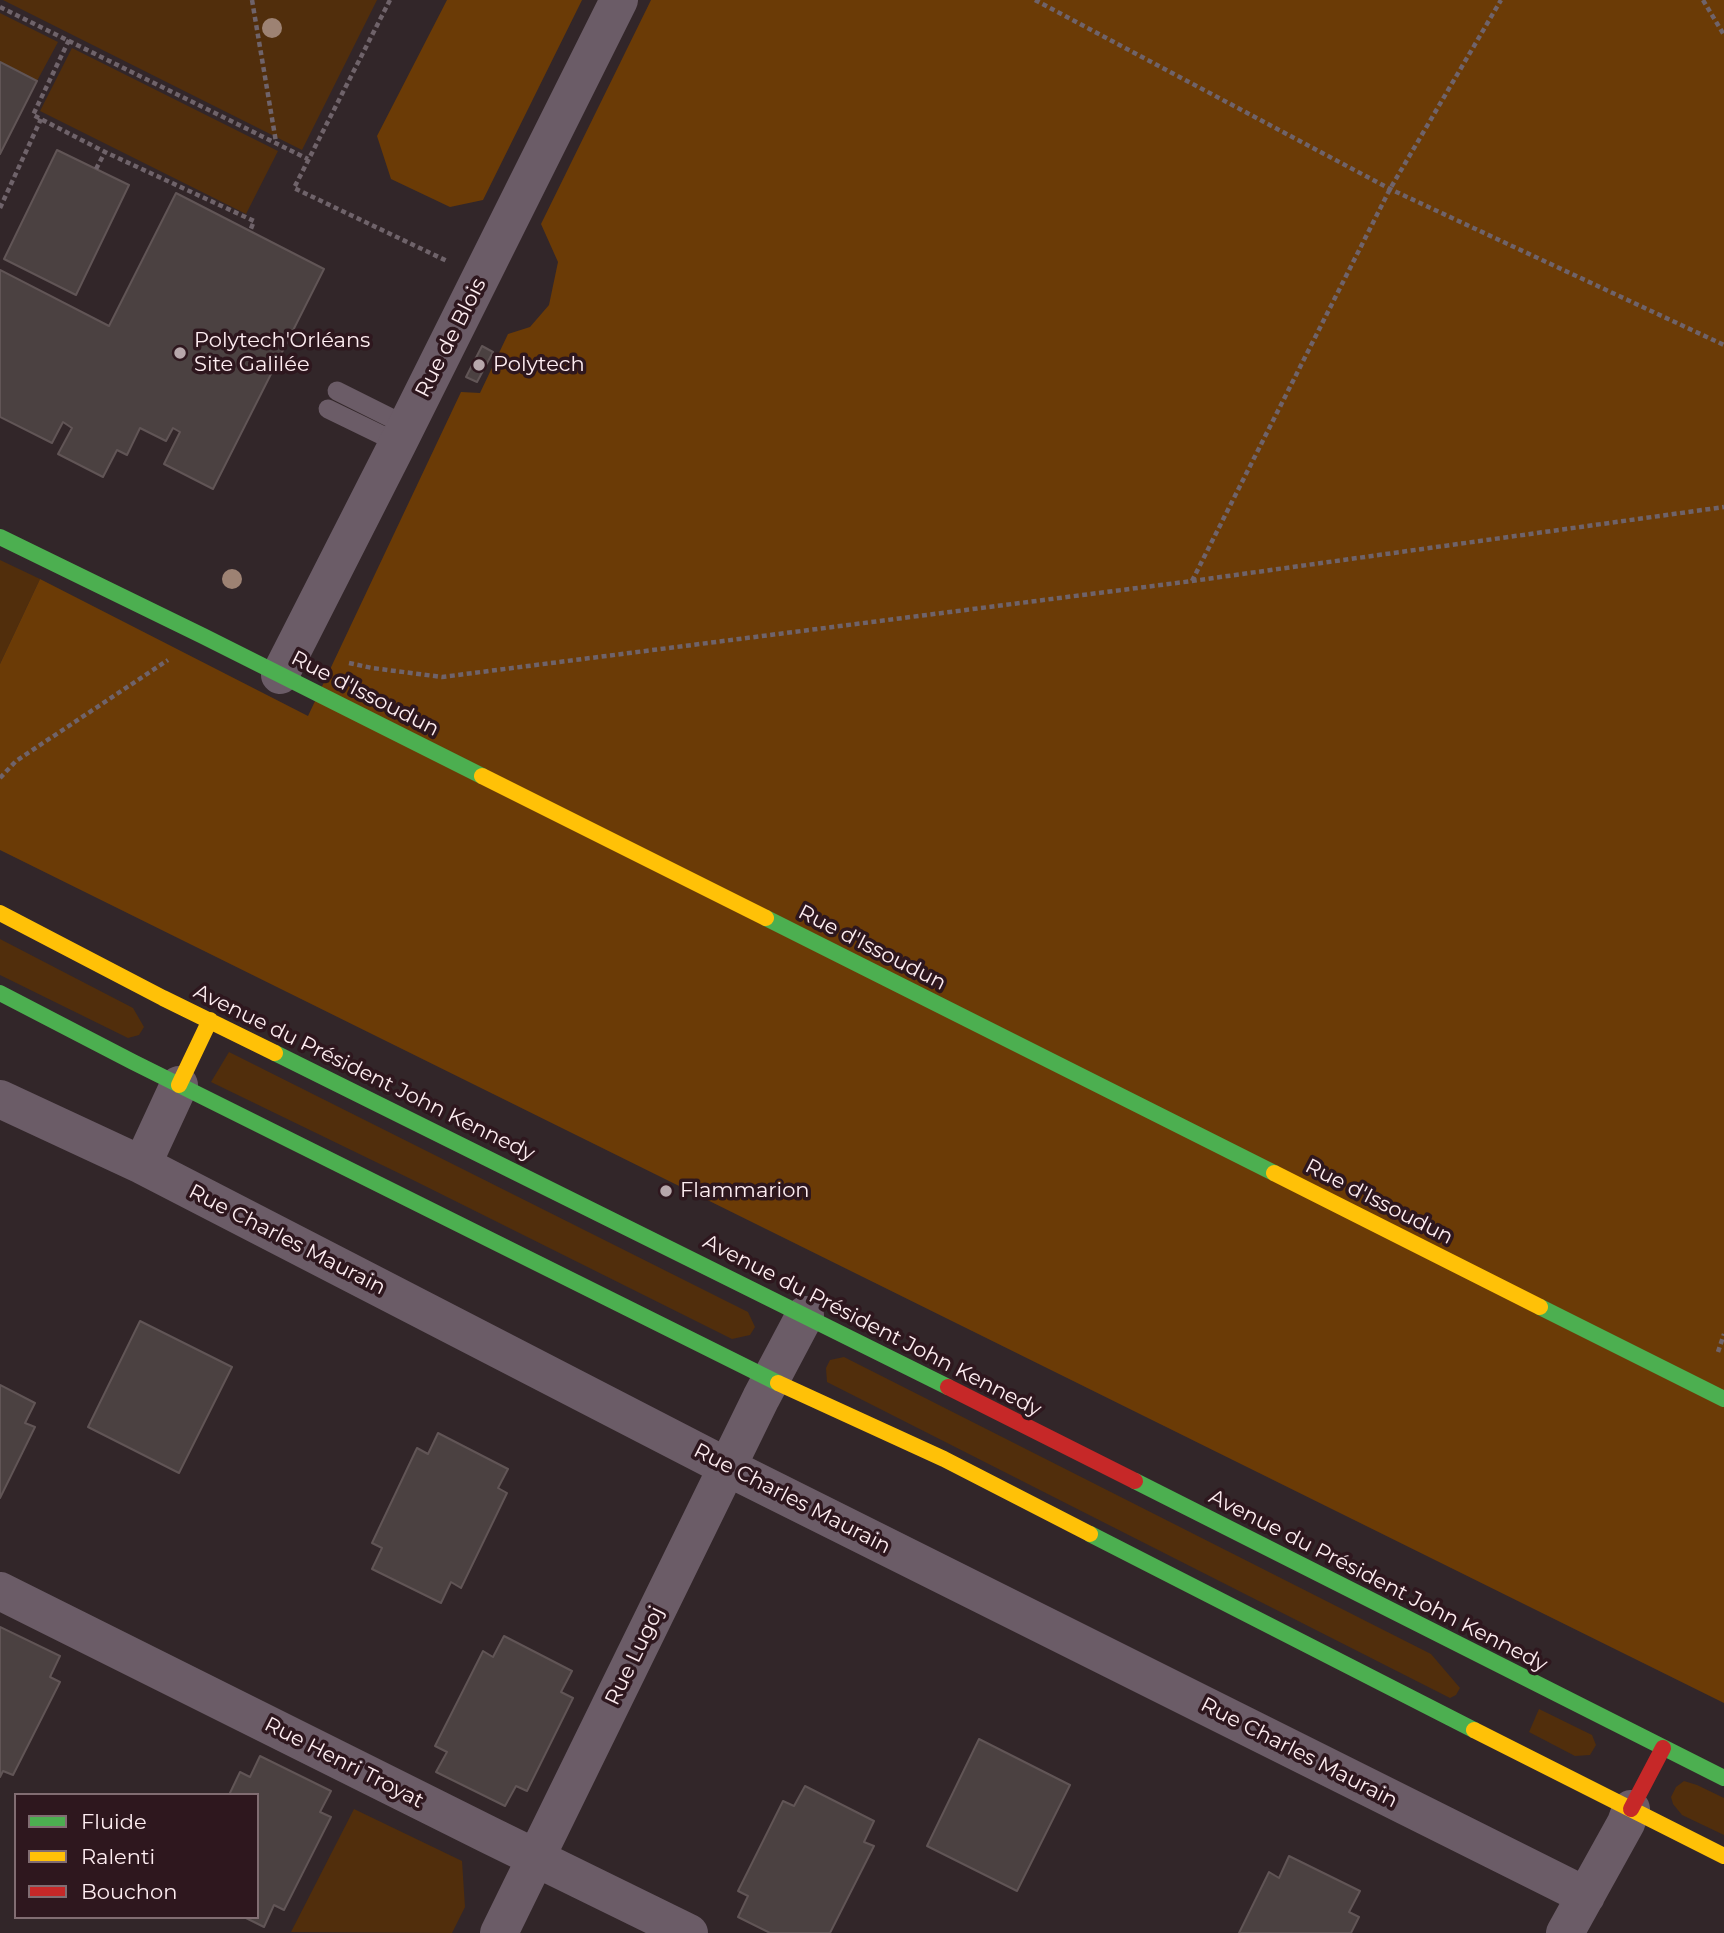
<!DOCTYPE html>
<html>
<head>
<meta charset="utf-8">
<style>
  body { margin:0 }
  #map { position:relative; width:1724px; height:1933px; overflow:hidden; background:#322629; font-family:Montserrat,sans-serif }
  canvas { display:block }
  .legend { position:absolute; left:14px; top:1793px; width:245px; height:126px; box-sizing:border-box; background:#2e171e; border:2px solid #816d72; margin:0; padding:9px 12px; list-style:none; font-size:21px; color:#feedf1 }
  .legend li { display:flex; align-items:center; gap:14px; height:35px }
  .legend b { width:35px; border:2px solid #816d72 }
</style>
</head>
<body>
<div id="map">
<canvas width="1724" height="1933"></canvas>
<ul class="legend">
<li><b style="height:9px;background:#4caf50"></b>Fluide</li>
<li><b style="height:9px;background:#ffc107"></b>Ralenti</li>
<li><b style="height:9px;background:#c62828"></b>Bouchon</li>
</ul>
</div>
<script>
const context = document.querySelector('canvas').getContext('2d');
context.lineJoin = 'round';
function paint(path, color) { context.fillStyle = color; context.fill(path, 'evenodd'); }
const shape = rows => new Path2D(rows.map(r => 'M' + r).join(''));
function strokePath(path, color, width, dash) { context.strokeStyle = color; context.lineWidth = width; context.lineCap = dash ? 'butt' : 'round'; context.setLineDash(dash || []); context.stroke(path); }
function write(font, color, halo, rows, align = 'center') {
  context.font = font + ' Montserrat,sans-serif'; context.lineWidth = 7; context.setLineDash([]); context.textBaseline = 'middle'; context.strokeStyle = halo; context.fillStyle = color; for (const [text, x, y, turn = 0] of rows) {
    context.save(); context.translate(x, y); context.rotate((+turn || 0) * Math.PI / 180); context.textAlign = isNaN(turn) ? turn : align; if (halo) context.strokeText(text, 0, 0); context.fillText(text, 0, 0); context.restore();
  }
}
paint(shape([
  [3,0,377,0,302,150],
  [0,13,58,42,37,81,0,62],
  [72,48,278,151,246,214,40,111],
  [0,560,40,579,0,664],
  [0,939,133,1008,144,1027,139,1035,128,1038,0,975],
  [229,1052,748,1312,755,1327,750,1335,732,1339,415,1181,211,1082],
  [844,1357,1431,1654,1460,1688,1456,1695,1450,1698,827,1382,826,1368,830,1360],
  [1539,1709,1592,1735,1596,1745,1590,1755,1575,1756,1529,1732],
  [1684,1781,1697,1785,1724,1798,1724,1835,1682,1815,1673,1804,1671,1797,1676,1787],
  [354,1809,462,1861,465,1907,452,1933,291,1932]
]), '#512e0c');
paint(shape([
  [447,0,582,0,483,200,450,207,391,179,377,136],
  [651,0,1724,0,1724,1703,0,850,0,664,40,579,308,716,461,392,480,393,508,334,530,327,549,305,558,262,541,224]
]), '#6b3b06');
const building = shape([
  [0,62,37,81,0,154,0,62],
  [57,150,129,185,76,295,4,259,57,150],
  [176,193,324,269,213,489,164,464,180,432,173,428,166,441,140,428,127,455,117,450,103,477,58,454,72,428,63,422,52,443,0,417,0,270,109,326,176,193],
  [482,346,493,352,477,382,466,377,482,346],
  [140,1321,232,1367,179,1473,88,1427,140,1321],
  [0,1385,35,1403,25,1423,35,1427,0,1498,0,1385],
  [438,1433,508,1469,498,1488,507,1493,461,1588,451,1582,441,1603,372,1569,382,1548,372,1543,417,1448,428,1454,438,1433],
  [0,1627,60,1656,50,1677,60,1682,13,1775,3,1771,0,1777,0,1627],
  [504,1636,572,1671,561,1692,573,1698,527,1791,516,1786,505,1806,436,1772,447,1752,435,1746,483,1651,493,1657,504,1636],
  [979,1739,1070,1785,1017,1891,927,1846,979,1739],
  [260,1756,331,1791,320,1812,331,1817,284,1910,274,1905,264,1927,244,1917,257,1917,257,1795,229,1795,240,1772,250,1777,260,1756],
  [805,1786,874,1821,864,1842,874,1846,830,1933,770,1933,738,1917,748,1896,738,1891,783,1801,794,1806,805,1786],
  [1289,1856,1360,1891,1349,1912,1359,1917,1351,1933,1239,1933,1269,1872,1279,1878,1289,1856]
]);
paint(building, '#4b4141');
strokePath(building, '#615556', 2);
strokePath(shape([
  [252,0,276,142],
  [390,0,294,188,447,261],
  [1035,0,1390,189,1724,345],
  [1703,0,1724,35],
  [0,7,308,159],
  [69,40,33,115,105,152,254,221,250,231],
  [96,169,105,152],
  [0,208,41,119],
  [1192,581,1390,189,1501,0],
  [349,663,372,668,442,677,1192,581,1724,507],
  [0,778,16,761,168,660],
  [1718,1352,1724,1334]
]), '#6f636a', 4.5, [5, 3.5]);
strokePath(shape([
  [337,391,407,426],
  [328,409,398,443]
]), '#6b5c67', 19);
strokePath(shape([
  [280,675,398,443,619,0],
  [0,1099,142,1165,727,1467,1586,1896],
  [142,1165,179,1085],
  [0,1591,489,1835,689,1933],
  [499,1933,761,1398,805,1315],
  [1565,1933,1626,1823,1631,1809]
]), '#6b5c67', 38);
strokePath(shape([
  [0,537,203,636,482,776],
  [766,918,1274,1173],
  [0,993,133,1062,778,1383],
  [275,1053,948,1387],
  [1540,1307,1724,1399],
  [1135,1481,1724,1778],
  [1090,1534,1474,1730]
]), '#4caf50', 16);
strokePath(shape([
  [482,776,766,918],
  [0,913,163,998,275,1053],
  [179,1085,210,1020],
  [1274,1173,1540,1307],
  [778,1383,944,1459,1090,1534],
  [1474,1730,1724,1856]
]), '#ffc107', 16);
strokePath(shape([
  [948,1387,1135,1481],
  [1631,1809,1663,1748]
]), '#c62828', 16);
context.fillStyle = '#9d8273';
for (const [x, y] of [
  [272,28],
  [232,579]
]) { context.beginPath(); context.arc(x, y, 10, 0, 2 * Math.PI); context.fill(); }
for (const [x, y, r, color] of [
  [180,353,7,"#b7a7ab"],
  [479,365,7,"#b7a7ab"],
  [666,1191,7,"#b7a7ab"]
]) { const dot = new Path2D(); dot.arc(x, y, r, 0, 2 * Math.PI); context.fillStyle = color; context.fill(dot); strokePath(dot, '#2e171e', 2.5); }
write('21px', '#feedf1', '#2e171e', [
  ["Rue de Blois",451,338,-63],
  ["Rue d'Issoudun",365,694,27],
  ["Rue d'Issoudun",872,948,27],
  ["Avenue du Président John Kennedy",364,1073,26],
  ["Rue d'Issoudun",1379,1202,27],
  ["Rue Charles Maurain",287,1240,27],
  ["Avenue du Président John Kennedy",872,1326,27],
  ["Rue Charles Maurain",792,1499,27],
  ["Avenue du Président John Kennedy",1378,1581,27],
  ["Rue Lugoj",635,1656,-64],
  ["Rue Charles Maurain",1299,1753,27],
  ["Rue Henri Troyat",344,1763,27]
]);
write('21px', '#feedf1', '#2e171e', [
  ["Polytech'Orléans",194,341],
  ["Site Galilée",194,365],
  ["Polytech",493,365],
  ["Flammarion",680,1191]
], 'left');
</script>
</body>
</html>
